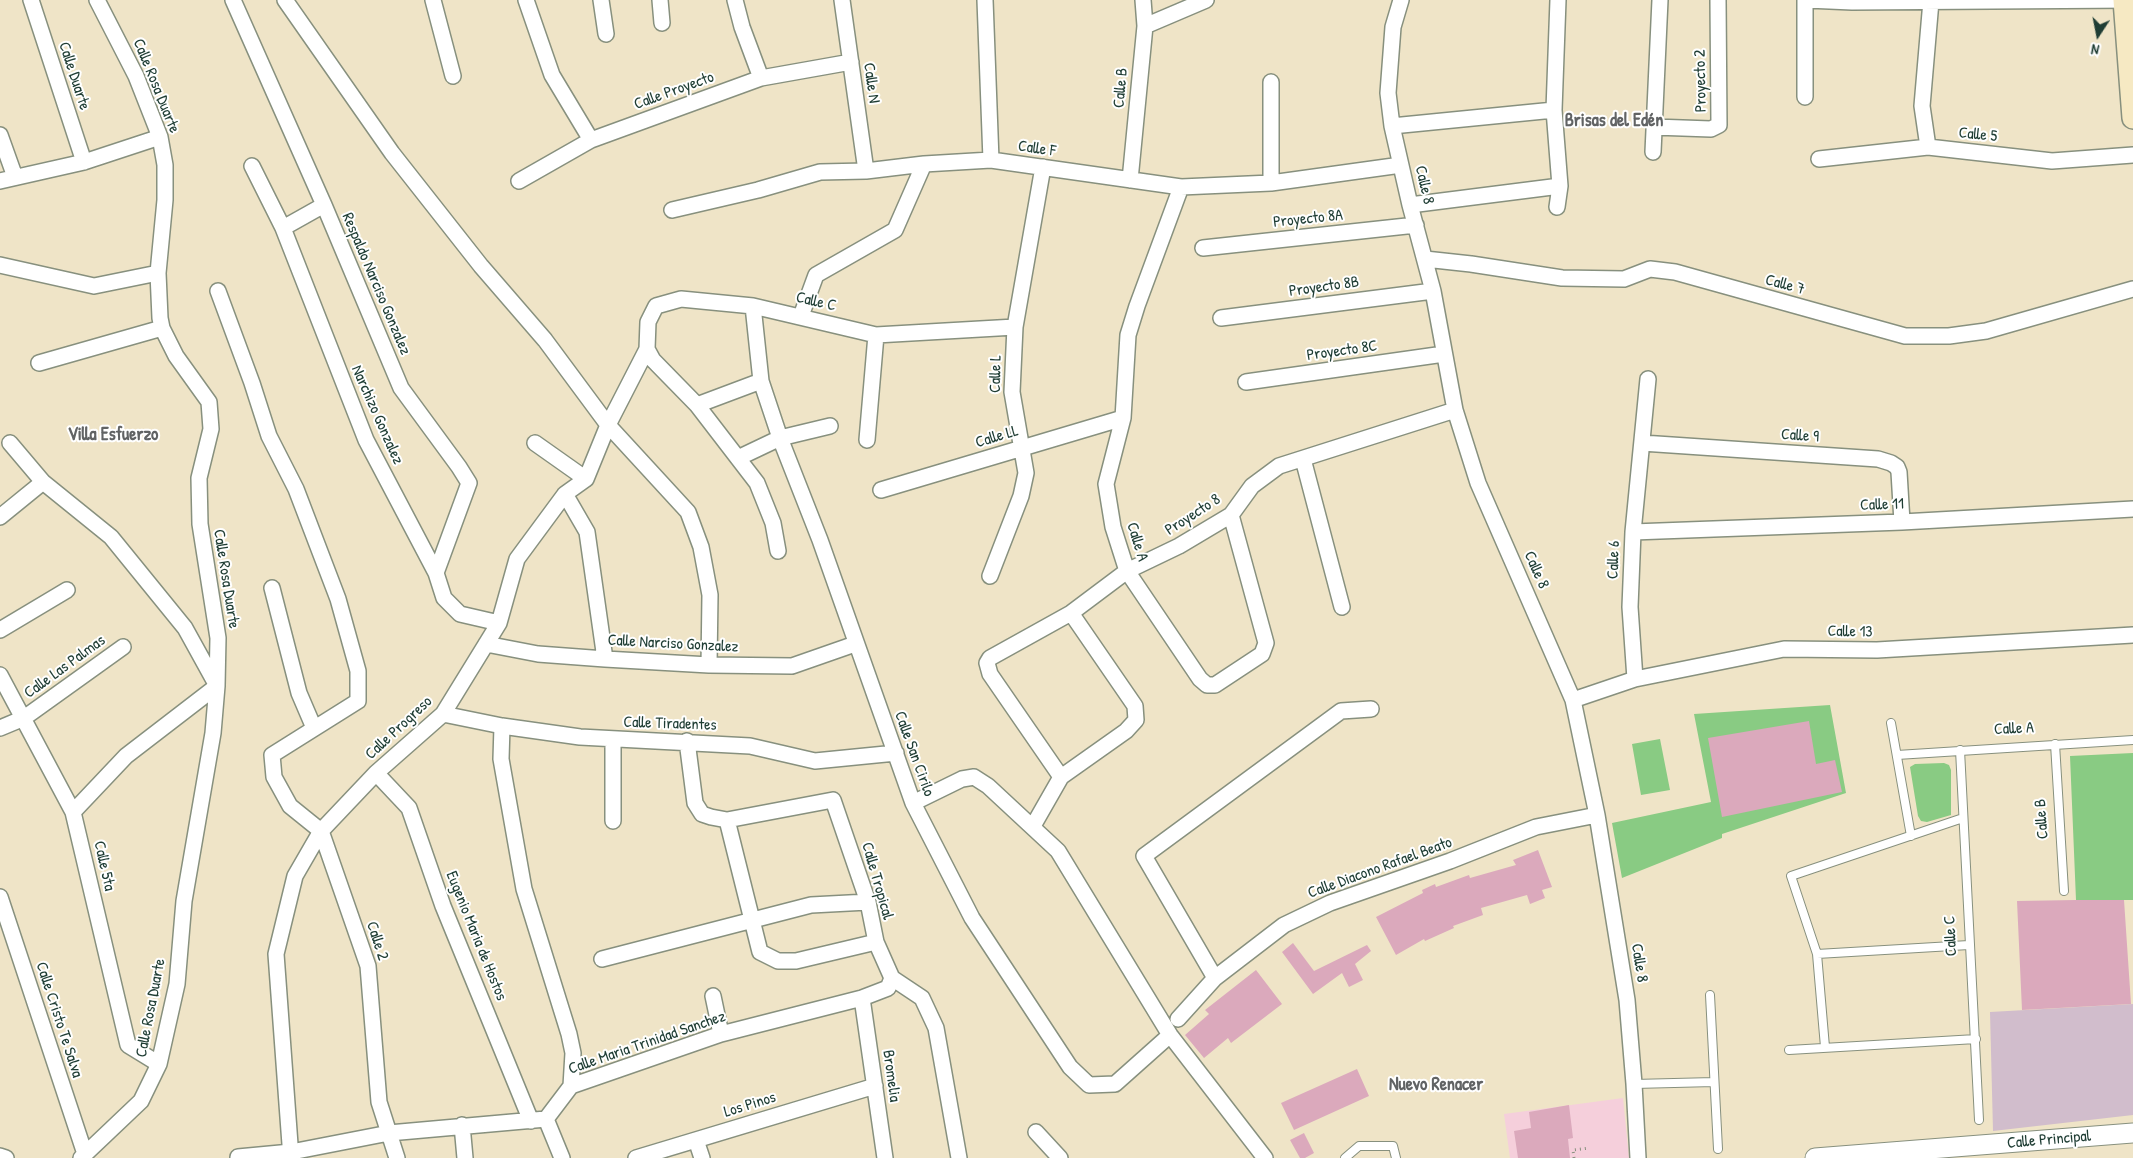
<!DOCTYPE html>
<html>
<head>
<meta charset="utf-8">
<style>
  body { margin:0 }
  #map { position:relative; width:2133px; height:1158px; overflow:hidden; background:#efe4c7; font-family:"Patrick Hand",sans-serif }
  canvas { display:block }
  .north { position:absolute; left:2073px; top:10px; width:50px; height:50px; -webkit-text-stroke:4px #fff; paint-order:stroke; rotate:191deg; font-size:14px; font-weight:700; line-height:20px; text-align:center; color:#1f3d34 }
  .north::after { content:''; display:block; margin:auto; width:18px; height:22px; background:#1f3d34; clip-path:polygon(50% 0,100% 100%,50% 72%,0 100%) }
</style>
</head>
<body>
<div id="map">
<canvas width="2133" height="1158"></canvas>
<div class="north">N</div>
</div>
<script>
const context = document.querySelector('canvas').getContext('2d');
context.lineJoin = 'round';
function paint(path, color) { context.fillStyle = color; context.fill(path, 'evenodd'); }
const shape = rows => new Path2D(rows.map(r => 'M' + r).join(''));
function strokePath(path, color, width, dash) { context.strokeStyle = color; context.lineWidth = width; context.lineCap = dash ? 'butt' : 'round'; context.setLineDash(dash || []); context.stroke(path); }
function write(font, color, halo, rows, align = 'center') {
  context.font = font + ' "Patrick Hand",sans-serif'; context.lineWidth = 4; context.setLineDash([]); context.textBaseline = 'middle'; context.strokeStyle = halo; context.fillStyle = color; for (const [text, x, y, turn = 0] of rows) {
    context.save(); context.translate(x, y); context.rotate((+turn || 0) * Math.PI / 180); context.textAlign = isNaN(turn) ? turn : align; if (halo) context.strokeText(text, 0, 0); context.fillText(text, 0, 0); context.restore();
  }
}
paint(shape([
  [1623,1098,1629,1158,1510,1158,1504,1114]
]), '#f5cfdb');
paint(shape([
  [2133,1004,2133,1115,1993,1131,1990,1012]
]), '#d1bdcc');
paint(shape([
  [1830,705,1846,793,1722,834,1722,838,1622,878,1612,823,1711,802,1694,714],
  [1660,739,1670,790,1641,795,1632,744],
  [2133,753,2133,900,2076,900,2070,756],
  [1944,763,1949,765,1951,770,1951,815,1927,822,1921,821,1918,816,1910,767,1915,764]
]), '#89cb83');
paint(shape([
  [1809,721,1816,764,1835,760,1842,792,1722,817,1708,738],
  [1538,850,1552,887,1542,890,1545,898,1530,904,1527,895,1481,908,1483,915,1453,926,1454,928,1425,941,1424,939,1396,955,1376,917,1423,893,1422,890,1435,884,1436,887,1469,875,1470,878,1516,865,1513,860],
  [2076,900,2124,900,2131,1004,2022,1010,2017,901],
  [1293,943,1314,971,1367,945,1371,951,1355,964,1363,980,1349,987,1342,973,1313,994,1282,952],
  [1256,970,1282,1004,1231,1043,1228,1038,1204,1058,1185,1035,1209,1014,1205,1010],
  [1357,1069,1369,1096,1294,1130,1281,1103],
  [1569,1105,1573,1138,1568,1139,1570,1158,1518,1158,1514,1131,1531,1128,1529,1112],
  [1304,1133,1314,1153,1305,1158,1300,1158,1290,1140]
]), '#dba9bc');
const service = shape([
  [1891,723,1911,836],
  [2055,744,2064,891],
  [1960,750,1979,1120],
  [1897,755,2133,740],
  [1817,954,1969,945],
  [1710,995,1718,1149],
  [1825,1047,1817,954,1791,876,1963,818],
  [1789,1050,1976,1039],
  [1634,1084,1714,1082],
  [1345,1158,1359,1146,1393,1146,1396,1158]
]);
const minor = shape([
  [31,0,84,162],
  [233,0,324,205,401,388,459,467,469,483,436,573],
  [285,0,392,153,481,266,545,340,608,425,688,512,701,547,710,595,709,665],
  [433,0,453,76],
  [526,0,552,75,591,140],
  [601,0,606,34],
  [660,0,662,23],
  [735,0,742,27,761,78],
  [842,0,866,171],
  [985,0,991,160],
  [1401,0,1393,27,1388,93,1392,126,1410,205,1433,291,1455,410,1478,483,1573,700,1597,815,1627,1000,1634,1084,1638,1158],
  [1805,0,1805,97],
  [1807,0,1852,2,2133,0],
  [1145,26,1206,0],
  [1392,126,1554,110],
  [1654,127,1711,129,1719,125,1718,0],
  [0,135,15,177],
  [1928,147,1922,106,1931,1],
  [1653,152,1660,0],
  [1819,159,1928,147,2052,161,2133,155],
  [252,166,283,228],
  [1130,180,1145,26,1143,0],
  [0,181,84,162,160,137],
  [519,181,591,140,761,78,851,62],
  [1271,183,1271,82],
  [1181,187,1137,306,1128,335,1123,418,1106,484,1113,527,1127,571,1200,679,1207,685,1215,685,1262,654,1266,643,1231,515],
  [324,205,283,228,366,440,436,573,444,598,460,614,499,623],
  [1410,205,1560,186],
  [1557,207,1560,186,1554,110,1558,0],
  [672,210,758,190,820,172,866,171,924,164,991,160,1181,187,1271,183,1401,165],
  [1203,248,1416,225],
  [1425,259,1471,264,1562,278,1624,279,1650,269,1675,272,1905,336,1949,336,1986,331,2133,289],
  [0,265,94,286,158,273],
  [218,291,252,383,269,436,296,489,338,599,358,671,358,701,272,755,274,777,290,806,321,831,368,966,379,1102,397,1158],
  [753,306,761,381,780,438,820,540,913,803,972,918,1070,1067,1089,1085,1115,1084,1170,1035],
  [801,316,816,275,895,230,924,164],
  [1221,318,1433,291],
  [647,349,653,360,697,405,757,483,773,523,778,551],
  [39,363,162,328],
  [1246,382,1444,354],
  [697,405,761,381],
  [867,440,876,335],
  [10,443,43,482,111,537,185,628,217,686,126,756,73,812],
  [535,443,586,479],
  [1642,443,1878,459,1891,463,1897,467,1899,472,1902,522],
  [738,458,780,438,830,426],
  [1303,459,1342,607],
  [881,490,1123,418],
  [565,494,587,532,605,659],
  [0,517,43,482],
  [1633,532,1902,522,2133,509],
  [990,576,1021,496,1026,473,1012,392,1015,327,1043,167],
  [272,588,299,693,314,728],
  [0,630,67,590],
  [486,644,538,654,605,659,709,665,792,666,855,644],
  [0,675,73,812,128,1045,159,1064],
  [1635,679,1630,607,1633,532,1648,379],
  [1573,700,1635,679,1784,649,1877,650,2133,635],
  [1371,709,1341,711,1144,856,1215,978,1284,925,1330,903,1450,861,1536,827,1597,815],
  [443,714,502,726,580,737,750,746,815,761,896,753],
  [502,726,501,759,524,889,569,1034,573,1053,571,1086],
  [0,728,24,718,123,647],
  [613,739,613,821],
  [687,741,695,803,702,814,711,817,727,820,833,800,868,902,876,942,892,978,922,998,936,1028,959,1158],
  [376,773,409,808,443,906,531,1121],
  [1061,777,990,674,987,663,990,658,1071,613,1127,571,1179,546,1231,515,1252,486,1279,466,1455,410],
  [913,803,962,779,974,777,988,786,1058,851,1170,1035,1265,1158],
  [727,820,760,952,778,961,796,961,876,942],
  [1033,826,1061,777,1126,731,1136,720,1135,706,1071,613],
  [0,897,85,1154],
  [602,959,811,905,868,902],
  [713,996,721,1034],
  [862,998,885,1158],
  [1178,1019,1215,978],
  [546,1119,562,1158],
  [462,1125,465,1158],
  [1036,1132,1060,1158],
  [696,1140,702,1158],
  [0,1156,6,1158],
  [238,1157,291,1152,389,1133,546,1119,571,1086,721,1034,862,998,888,988,892,978],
  [81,1158,141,1101,159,1064,177,984,184,901,213,733,217,686,218,638,200,524,199,478,211,429,209,402,176,356,162,328,160,318,158,273,165,200,165,165,160,137,136,76,97,0],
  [291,1158,276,954,295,876,321,831,376,773,443,714,499,623,517,559,565,494,586,479,608,425,647,349,648,322,656,306,681,299,753,306,876,335,1015,327],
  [636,1158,875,1086]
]);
const tertiary = shape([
  [1815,1158,2133,1133]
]);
const secondary = shape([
  [2124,0,2133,118]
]);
strokePath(service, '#87907e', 10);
strokePath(minor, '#87907e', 18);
strokePath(tertiary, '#87907e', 21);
strokePath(secondary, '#87907e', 24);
strokePath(shape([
  [1574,1158,1573,1150,1589,1148]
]), '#87907e', 3, [1, 4]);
strokePath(service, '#fff', 8);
strokePath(minor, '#fff', 15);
strokePath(tertiary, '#fff', 19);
strokePath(secondary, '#f6e9c3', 21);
write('16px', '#1f3d34', '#fff', [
  ["Calle Duarte",74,76,72],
  ["Proyecto 2",1701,81,-91],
  ["Calle N",871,83,82],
  ["Calle Rosa Duarte",156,86,68],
  ["Calle B",1121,88,-85],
  ["Calle Proyecto",674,91,-20],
  ["Calle 5",1978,135,6],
  ["Calle F",1037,149,8],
  ["Calle 8",1424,185,77],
  ["Proyecto 8A",1308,219,-6],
  ["Respaldo Narciso Gonzalez",376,284,67],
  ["Calle 7",1785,285,15],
  ["Proyecto 8B",1324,287,-8],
  ["Calle C",816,302,13],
  ["Proyecto 8C",1342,351,-8],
  ["Calle L",996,374,-89],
  ["Narchizo Gonzalez",377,415,66],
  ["Calle 9",1800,436,4],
  ["Calle LL",997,437,-17],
  ["Calle 11",1882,505,-2],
  ["Proyecto 8",1193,515,-33],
  ["Calle A",1137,542,73],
  ["Calle 6",1614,560,-88],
  ["Calle 8",1536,570,66],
  ["Calle Rosa Duarte",226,579,81],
  ["Calle 13",1850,632,1],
  ["Calle Narciso Gonzalez",673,644,3],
  ["Calle Las Palmas",65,667,-36],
  ["Calle Tiradentes",670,724,2],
  ["Calle Progreso",399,728,-43],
  ["Calle A",2014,729,-3],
  ["Calle San Cirilo",914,754,70],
  ["Calle B",2042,819,-94],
  ["Calle 5ta",104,866,77],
  ["Calle Diacono Rafael Beato",1380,868,-20],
  ["Calle Tropical",877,881,74],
  ["Eugenio Maria de Hostos",476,936,68],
  ["Calle C",1951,936,-93],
  ["Calle 2",377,941,72],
  ["Calle 8",1639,963,81],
  ["Calle Rosa Duarte",151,1008,-79],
  ["Calle Cristo Te Salva",59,1020,72],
  ["Calle Maria Trinidad Sanchez",647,1043,-19],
  ["Bromelia",891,1076,82],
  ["Los Pinos",750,1105,-17],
  ["Calle Principal",2049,1140,-5]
]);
write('bold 18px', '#616364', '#fff', [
  ["Brisas del Edén",1614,121],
  ["Villa Esfuerzo",113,435],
  ["Nuevo Renacer",1436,1085]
]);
</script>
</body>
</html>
